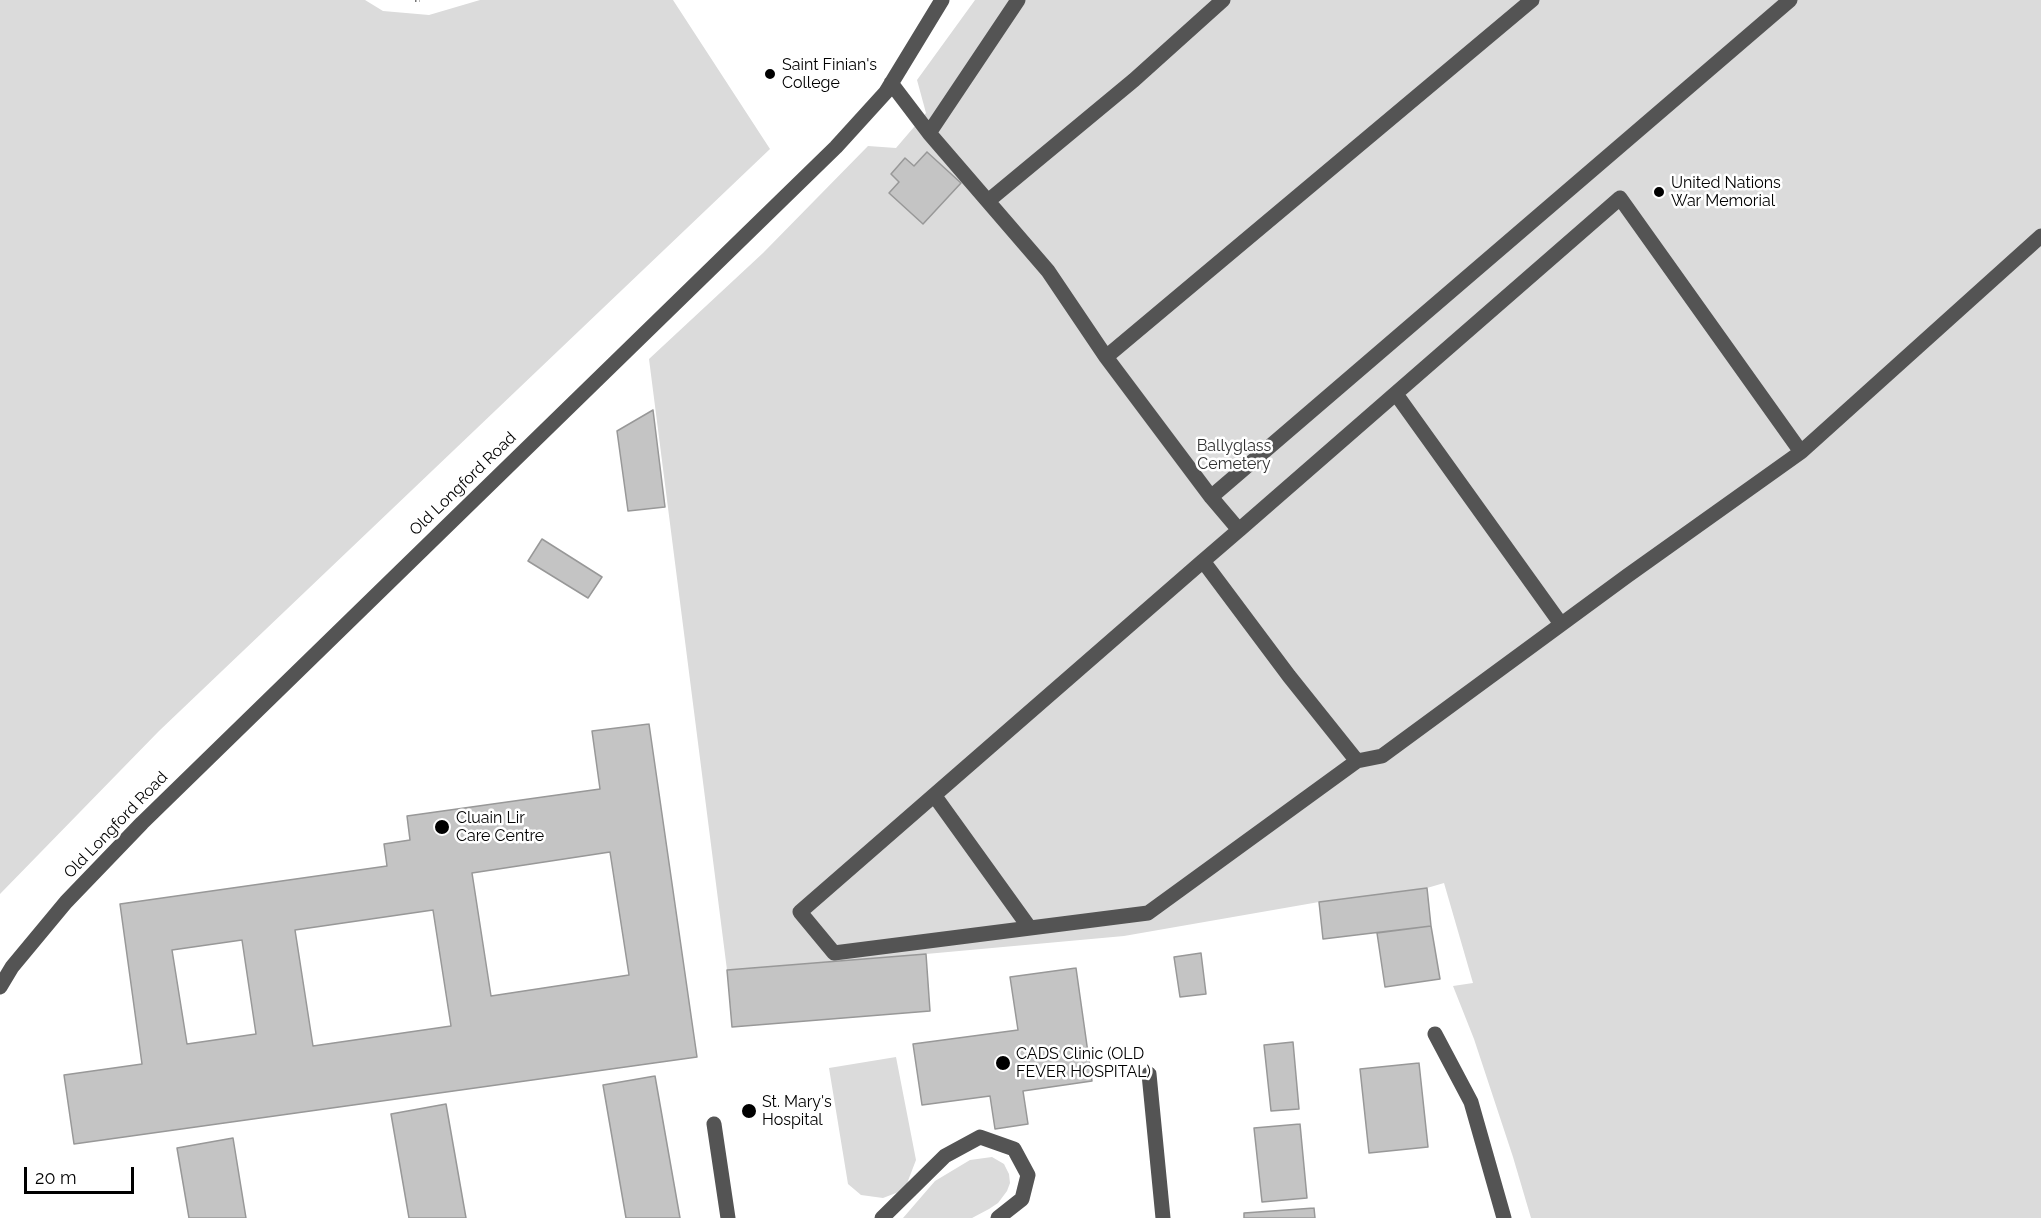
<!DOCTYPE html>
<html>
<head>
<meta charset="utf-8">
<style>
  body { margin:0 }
  #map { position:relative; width:2041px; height:1218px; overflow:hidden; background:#fff; font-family:Raleway,sans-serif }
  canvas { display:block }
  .scale { position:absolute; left:24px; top:1167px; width:110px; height:27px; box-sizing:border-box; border:3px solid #000; border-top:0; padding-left:8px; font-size:18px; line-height:21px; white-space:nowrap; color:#000; -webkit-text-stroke:4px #fff; paint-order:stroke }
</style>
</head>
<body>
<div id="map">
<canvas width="2041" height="1218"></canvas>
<div class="scale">20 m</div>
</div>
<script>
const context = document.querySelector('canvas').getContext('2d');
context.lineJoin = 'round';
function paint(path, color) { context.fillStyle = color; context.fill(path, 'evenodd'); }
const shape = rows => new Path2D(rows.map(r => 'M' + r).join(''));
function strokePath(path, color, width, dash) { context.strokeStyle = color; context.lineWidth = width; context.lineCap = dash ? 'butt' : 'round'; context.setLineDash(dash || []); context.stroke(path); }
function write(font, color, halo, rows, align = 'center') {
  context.font = font + ' Raleway,sans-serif'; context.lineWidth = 5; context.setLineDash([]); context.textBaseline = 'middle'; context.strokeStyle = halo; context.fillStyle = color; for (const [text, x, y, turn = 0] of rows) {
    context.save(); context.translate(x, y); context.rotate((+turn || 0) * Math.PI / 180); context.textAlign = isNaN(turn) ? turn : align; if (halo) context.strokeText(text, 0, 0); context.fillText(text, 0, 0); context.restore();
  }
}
paint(shape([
  [0,0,365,0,383,11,429,15,480,0,673,0,770,149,159,731,0,894],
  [975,0,2041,0,2041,1218,1531,1218,1513,1157,1474,1039,1453,986,1473,983,1444,883,1427,888,1319,902,1124,936,926,954,727,970,649,359,763,253,868,146,896,148,926,113,917,80],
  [896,1057,916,1160,906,1186,896,1193,883,1198,861,1195,848,1184,829,1068],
  [992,1157,1004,1164,1009,1174,1010,1183,1007,1191,998,1203,989,1209,972,1218,903,1218,935,1181,970,1160]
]), '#dbdbdb');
const building = shape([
  [927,152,961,183,923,224,889,193,899,182,891,174,905,158,914,166,927,152],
  [653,410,665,507,628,511,617,431,653,410],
  [542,539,602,577,588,598,528,561,542,539],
  [649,724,697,1057,74,1144,64,1075,142,1064,120,904,387,866,384,844,410,840,407,816,600,789,592,731,649,724],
  [610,852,629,975,491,996,472,873,610,852],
  [433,910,451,1026,313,1046,295,930,433,910],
  [242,940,256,1034,187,1044,172,950,242,940],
  [1427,888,1431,926,1323,939,1319,902,1427,888],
  [1431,926,1440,979,1385,987,1377,933,1431,926],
  [1201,953,1206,994,1180,997,1174,957,1201,953],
  [926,954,930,1011,732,1027,727,970,926,954],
  [1076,968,1092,1081,1023,1091,1028,1124,995,1129,990,1096,922,1105,913,1044,1018,1030,1010,977,1076,968],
  [1293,1042,1299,1109,1271,1111,1264,1045,1293,1042],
  [1419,1063,1428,1147,1369,1153,1360,1069,1419,1063],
  [655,1076,680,1218,626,1218,603,1085,655,1076],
  [446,1104,466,1218,409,1218,391,1114,446,1104],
  [1300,1124,1307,1198,1262,1202,1254,1128,1300,1124],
  [233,1138,246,1218,189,1218,177,1148,233,1138],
  [1314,1208,1315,1218,1244,1218,1244,1213,1314,1208]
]);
paint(building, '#c4c4c4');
strokePath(building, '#989898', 1.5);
strokePath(shape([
  [415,0,420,0]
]), '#767676', 4, [1.5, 3]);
strokePath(shape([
  [891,83,929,133,1048,271,1106,357,1211,497,1239,530,1203,561,1289,676,1357,761,1382,756,1627,576,1801,452,1620,198,1239,530],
  [929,133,1018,0],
  [988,201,1134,80,1223,0],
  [1106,357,1532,0],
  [1396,394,1561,624],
  [1801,452,2041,236],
  [1211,497,1790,0],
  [1203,561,800,912,834,953,1148,913,1357,761],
  [934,795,1029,927],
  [0,987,12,967,66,902,142,823,836,147,886,92,942,0],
  [1435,1034,1471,1102,1504,1218],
  [1149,1074,1163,1218],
  [714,1124,728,1218],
  [882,1218,945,1156,980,1137,1014,1149,1028,1175,1022,1199,998,1218]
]), '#545454', 15);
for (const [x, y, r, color] of [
  [770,74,6,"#000"],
  [1659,192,6,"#000"],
  [442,827,8,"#000"],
  [1003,1063,8,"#000"],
  [749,1111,8,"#000"]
]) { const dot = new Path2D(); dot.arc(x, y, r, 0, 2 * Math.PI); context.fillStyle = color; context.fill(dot); strokePath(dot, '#fff', 2); }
write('16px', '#000', '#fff', [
  ["Saint Finian's",782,65],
  ["College",782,83],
  ["United Nations",1671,183],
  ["War Memorial",1671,201],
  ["Cluain Lir",456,818],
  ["Care Centre",456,836],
  ["CADS Clinic (OLD",1016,1054],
  ["FEVER HOSPITAL)",1016,1072],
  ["St. Mary's",762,1102],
  ["Hospital",762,1120]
], 'left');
write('16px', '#323232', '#fff', [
  ["Ballyglass",1234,446],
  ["Cemetery",1234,464]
]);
write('16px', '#000', '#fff', [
  ["Old Longford Road",463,484,-44],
  ["Old Longford Road",116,825,-46]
]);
</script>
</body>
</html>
